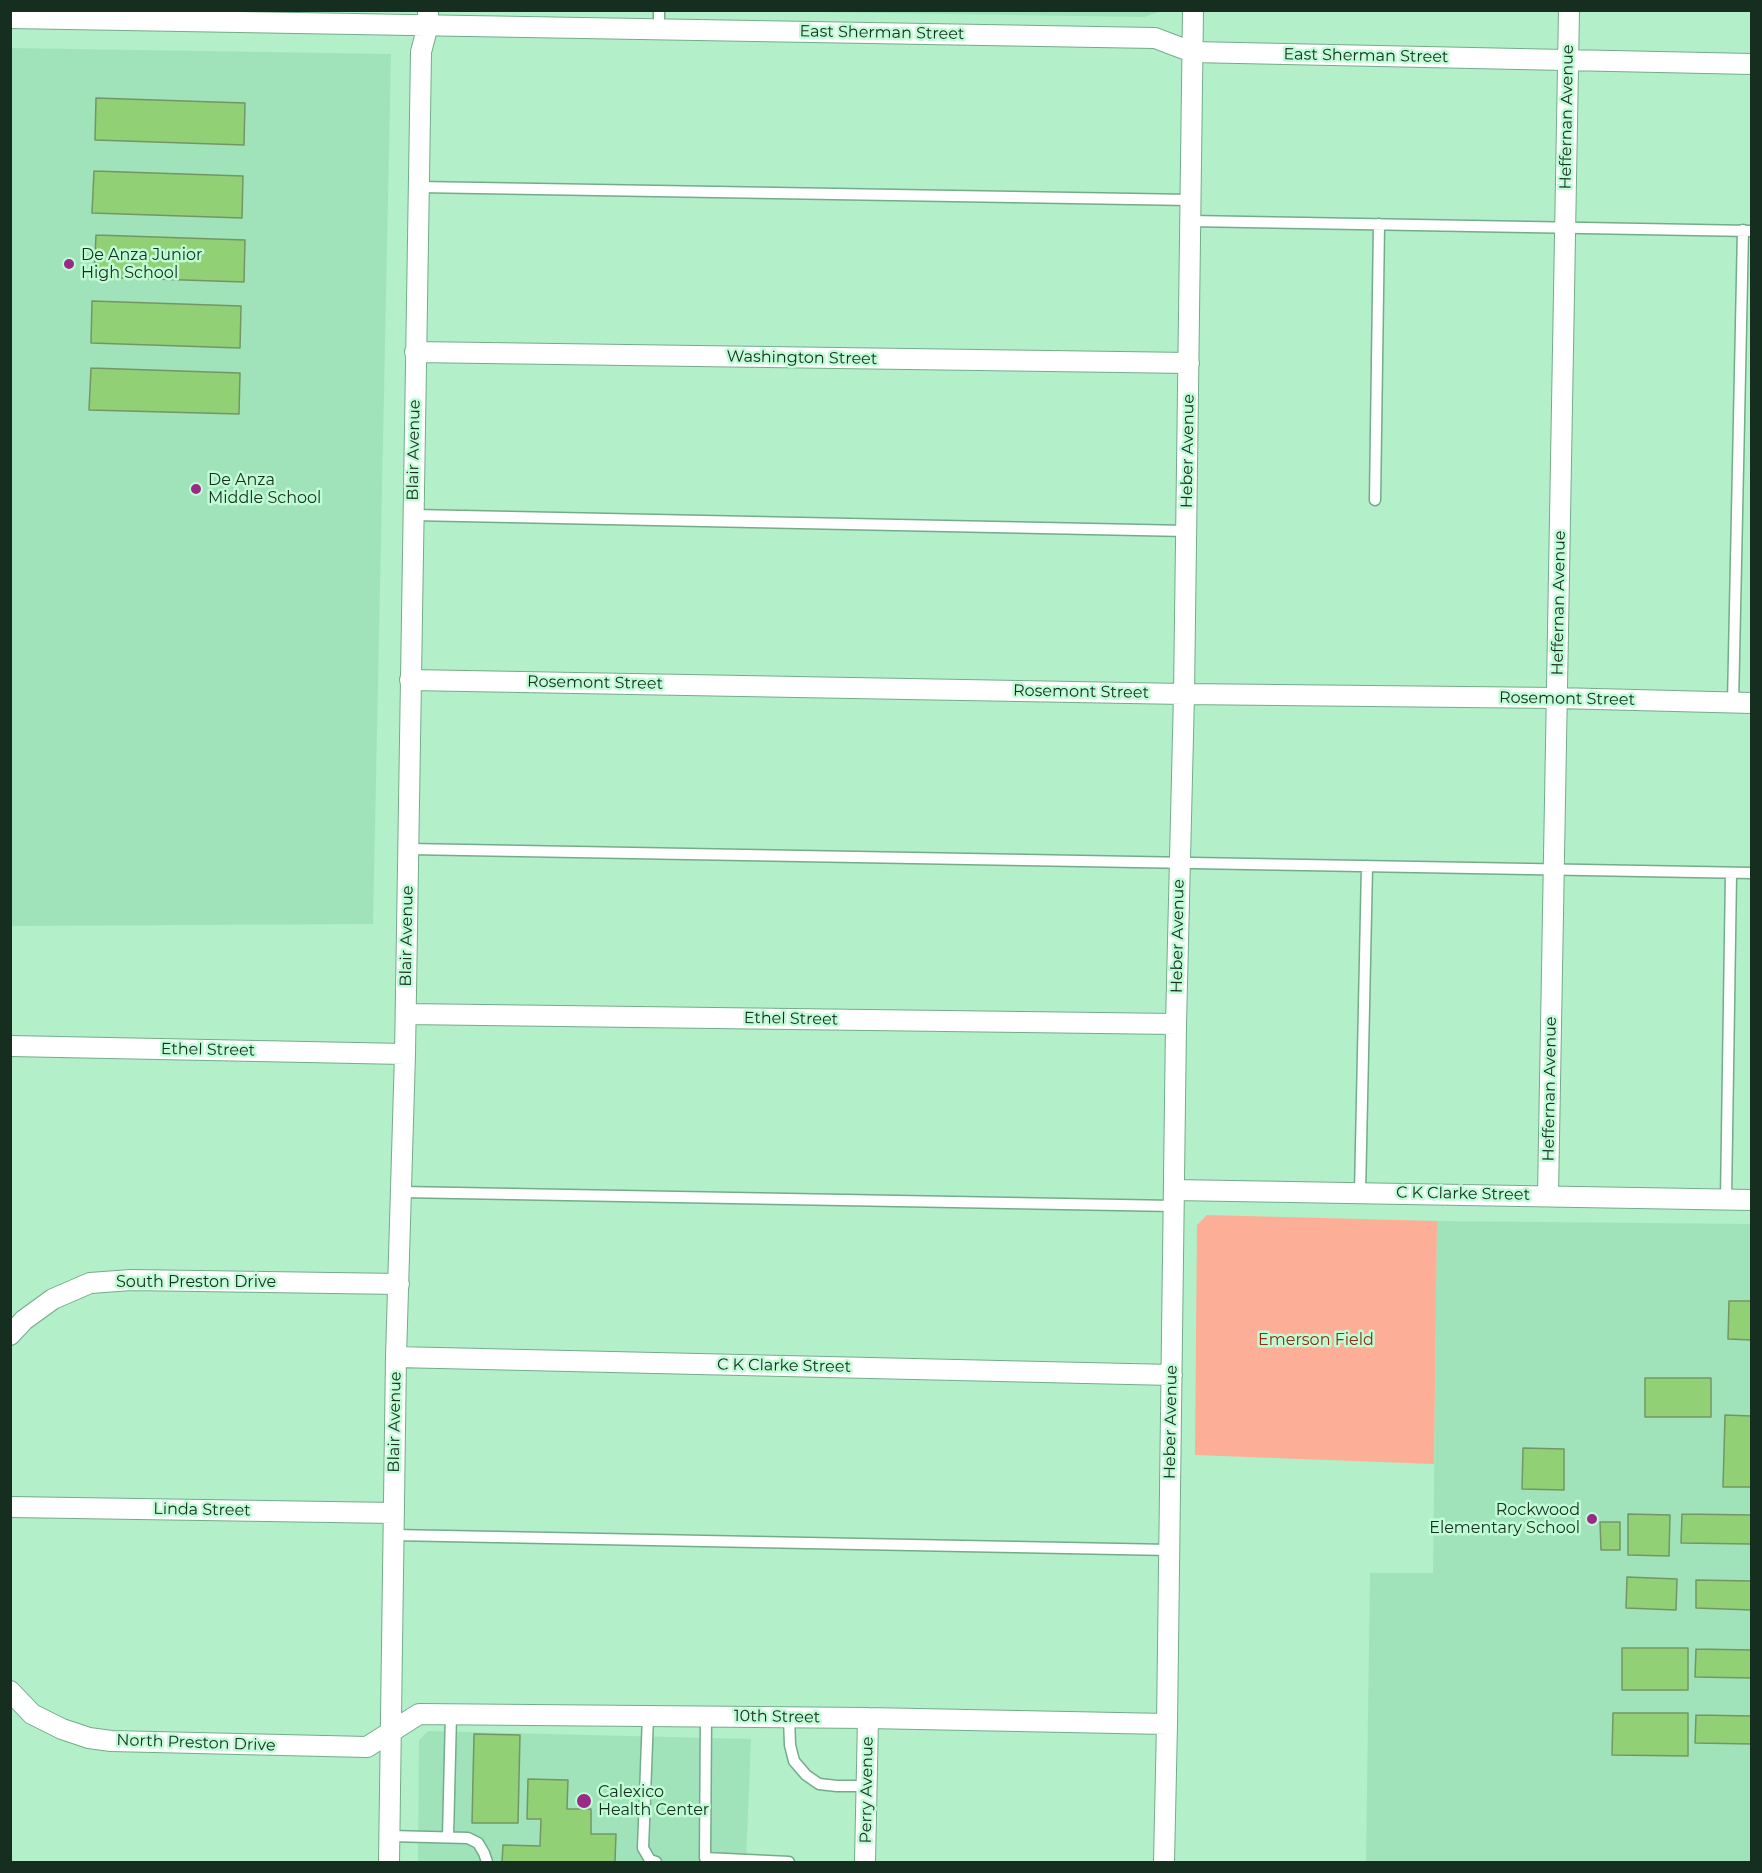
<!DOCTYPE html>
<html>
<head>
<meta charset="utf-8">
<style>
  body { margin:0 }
  #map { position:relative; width:1762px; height:1873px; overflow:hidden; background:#b3efc8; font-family:Montserrat,sans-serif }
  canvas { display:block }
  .frame { position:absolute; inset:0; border:12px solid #162e20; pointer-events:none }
</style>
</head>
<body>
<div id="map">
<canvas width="1762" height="1873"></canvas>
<div class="frame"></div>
</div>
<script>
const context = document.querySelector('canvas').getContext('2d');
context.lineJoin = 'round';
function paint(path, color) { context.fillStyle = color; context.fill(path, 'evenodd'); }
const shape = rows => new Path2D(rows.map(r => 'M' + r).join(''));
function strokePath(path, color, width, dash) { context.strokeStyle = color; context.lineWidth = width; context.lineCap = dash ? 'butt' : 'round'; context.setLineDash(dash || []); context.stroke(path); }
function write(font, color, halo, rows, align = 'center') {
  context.font = font + ' Montserrat,sans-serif'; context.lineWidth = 5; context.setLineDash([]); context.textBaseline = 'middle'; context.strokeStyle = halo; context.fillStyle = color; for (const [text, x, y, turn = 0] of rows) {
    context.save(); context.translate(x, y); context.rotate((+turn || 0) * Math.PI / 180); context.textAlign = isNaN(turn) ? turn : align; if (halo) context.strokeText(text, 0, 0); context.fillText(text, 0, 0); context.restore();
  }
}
paint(shape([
  [751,11,1162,10,1162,11,1144,17],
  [11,48,391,54,373,924,11,926],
  [1437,1221,1751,1224,1751,1862,1366,1862,1370,1573,1433,1573],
  [428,1731,751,1739,746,1862,418,1862,419,1740]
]), '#a0e3ba');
paint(shape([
  [1207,1215,1437,1221,1434,1464,1195,1455,1197,1225]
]), '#fdae97');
const building = shape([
  [96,98,245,103,244,145,95,140,96,98],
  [94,171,243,176,242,218,92,213,94,171],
  [96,235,245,240,244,282,94,277,96,235],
  [92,301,241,306,240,348,91,343,92,301],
  [91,368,240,373,239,414,89,410,91,368],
  [1729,1301,1752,1301,1752,1340,1728,1339,1729,1301],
  [1645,1378,1711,1378,1711,1417,1645,1417,1645,1378],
  [1725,1415,1752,1416,1752,1487,1723,1487,1725,1415],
  [1523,1448,1564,1449,1564,1490,1522,1489,1523,1448],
  [1628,1514,1670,1515,1669,1556,1628,1555,1628,1514],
  [1682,1514,1752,1515,1752,1544,1681,1543,1682,1514],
  [1600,1522,1620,1522,1620,1550,1601,1550,1600,1522],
  [1627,1577,1677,1579,1676,1610,1626,1608,1627,1577],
  [1696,1580,1752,1581,1752,1610,1696,1608,1696,1580],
  [1622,1648,1688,1648,1688,1690,1622,1690,1622,1648],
  [1696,1649,1752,1650,1752,1678,1695,1677,1696,1649],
  [1613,1713,1688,1713,1688,1756,1612,1755,1613,1713],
  [1696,1715,1752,1716,1752,1744,1695,1743,1696,1715],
  [474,1734,520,1735,518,1823,472,1823,474,1734],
  [528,1779,568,1780,567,1809,591,1809,591,1834,616,1834,615,1862,502,1862,503,1845,540,1846,541,1819,527,1819,528,1779]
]);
paint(building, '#91d074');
strokePath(building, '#749666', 1.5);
const lane = shape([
  [659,29,659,10],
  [418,187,1191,200],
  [1190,221,1752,231],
  [1375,500,1379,224],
  [413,515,1187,531],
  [1733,703,1743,230],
  [408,849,1752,873],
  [401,1192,1174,1206],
  [1360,1193,1367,866],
  [1726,1199,1731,873],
  [393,1535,1170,1550],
  [648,1716,643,1848,650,1860,656,1862],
  [706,1716,705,1858,789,1862],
  [789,1717,790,1745,794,1761,806,1775,819,1784,837,1786,867,1786],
  [390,1836,468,1838,478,1843,484,1853,487,1862],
  [448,1837,451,1714]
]);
const street = shape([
  [10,18,1155,38,1192,52,1752,64],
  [415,352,1189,363],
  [410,680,1184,694,1557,698,1752,703],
  [406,1014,1176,1024],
  [10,1046,405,1054],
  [1174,1190,1752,1200],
  [1548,1195,1569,10],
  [10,1335,24,1320,53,1299,90,1283,131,1280,399,1284],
  [396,1357,1172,1375],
  [10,1507,394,1513],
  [10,1691,32,1714,62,1729,89,1738,111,1741,367,1747,419,1714,868,1718,1167,1724],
  [389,1862,396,1357,405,1054,421,52,428,25,428,10],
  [865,1862,868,1718],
  [1164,1862,1167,1724,1176,1024,1184,694,1193,10]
]);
strokePath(lane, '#73ac89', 13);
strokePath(street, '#73ac89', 22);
strokePath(lane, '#fff', 10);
strokePath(street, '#fff', 20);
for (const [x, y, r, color] of [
  [69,264,6,"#9b2986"],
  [196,489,6,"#9b2986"],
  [1592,1519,6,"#9b2986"],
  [584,1801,8,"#9b2986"]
]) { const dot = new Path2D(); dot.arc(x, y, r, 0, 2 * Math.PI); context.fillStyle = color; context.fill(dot); strokePath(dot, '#c0fcd5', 2); }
write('16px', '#162e20', '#c0fcd5', [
  ["East Sherman Street",882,33,1],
  ["East Sherman Street",1366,56,1],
  ["Heffernan Avenue",1567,117,-89],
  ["Washington Street",802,358,1],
  ["Blair Avenue",414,450,-89],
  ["Heber Avenue",1188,451,-89],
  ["Heffernan Avenue",1559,603,-89],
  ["Rosemont Street",595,683,1],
  ["Rosemont Street",1081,692,1],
  ["Rosemont Street",1567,699,1],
  ["Blair Avenue",407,936,-89],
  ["Heber Avenue",1178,936,-89],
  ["Ethel Street",791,1019,1],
  ["Ethel Street",208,1050,1],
  ["Heffernan Avenue",1550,1089,-89],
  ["C K Clarke Street",1463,1194,1],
  ["South Preston Drive",196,1282],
  ["C K Clarke Street",784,1366,1],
  ["Blair Avenue",395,1422,-89],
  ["Heber Avenue",1171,1422,-89],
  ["Linda Street",202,1510,1],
  ["10th Street",777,1717,1],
  ["North Preston Drive",196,1743,2],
  ["Perry Avenue",867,1790,-89]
]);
write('16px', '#162e20', '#c0fcd5', [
  ["De Anza Junior",81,255],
  ["High School",81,273],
  ["De Anza",208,480],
  ["Middle School",208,498],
  ["Rockwood",1580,1510,"right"],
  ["Elementary School",1580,1528,"right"],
  ["Calexico",598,1792],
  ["Health Center",598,1810]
], 'left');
write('16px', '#8d2d10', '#c0fcd5', [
  ["Emerson Field",1316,1340]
]);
</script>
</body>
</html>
